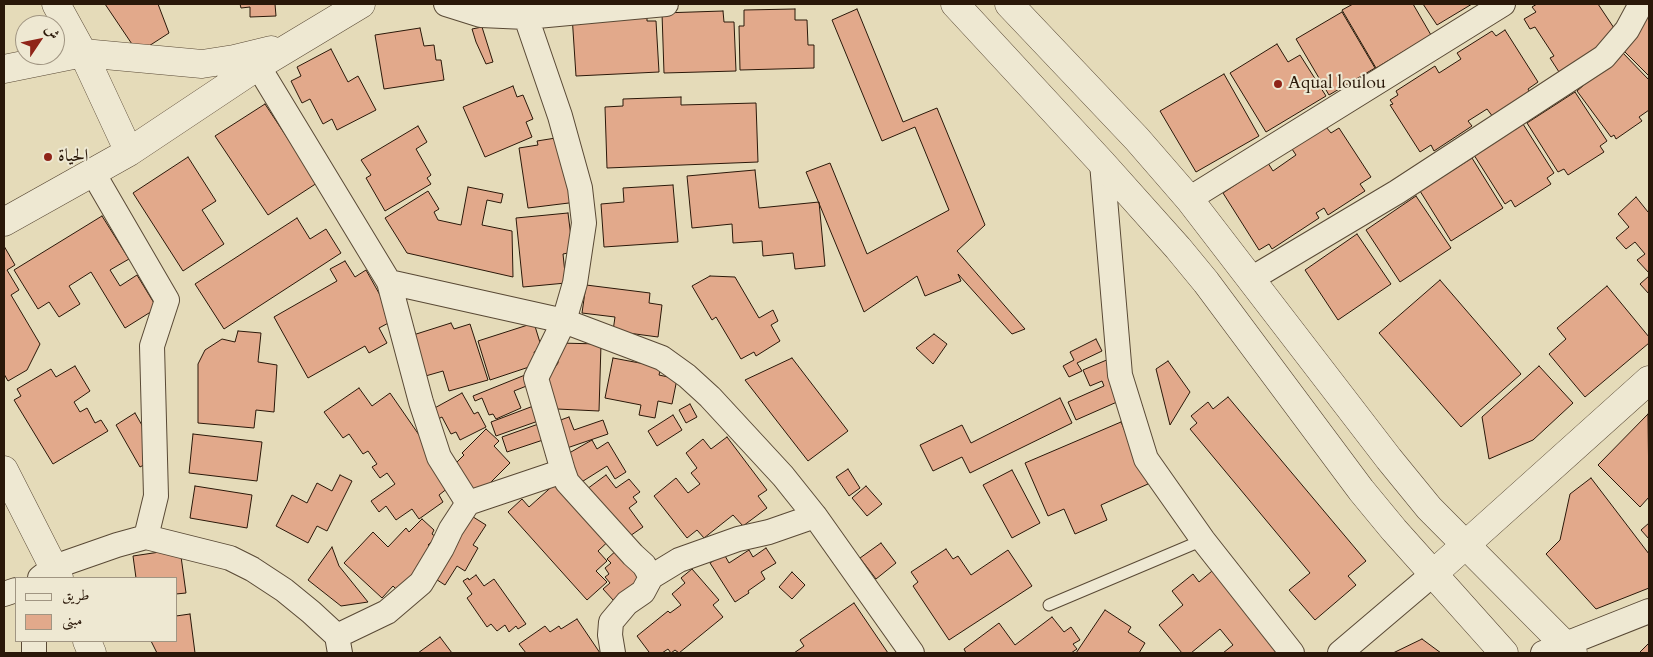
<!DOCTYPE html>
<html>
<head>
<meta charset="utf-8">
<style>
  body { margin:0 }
  #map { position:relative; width:1653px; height:657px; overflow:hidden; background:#e5dbb9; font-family:Cardo,Amiri,serif }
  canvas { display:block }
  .frame { position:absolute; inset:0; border:5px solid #2a1809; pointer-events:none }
  .legend { position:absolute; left:15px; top:577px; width:162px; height:65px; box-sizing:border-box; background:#eee8d2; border:1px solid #a09582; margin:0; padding:6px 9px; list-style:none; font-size:15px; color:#2a1809 }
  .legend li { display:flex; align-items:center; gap:10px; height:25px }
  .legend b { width:25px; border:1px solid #a09582 }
  .north { position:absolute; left:15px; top:15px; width:50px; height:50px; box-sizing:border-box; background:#eee8d2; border:1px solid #a09582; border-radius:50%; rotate:56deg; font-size:14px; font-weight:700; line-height:20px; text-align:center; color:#2a1809 }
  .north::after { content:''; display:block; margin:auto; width:18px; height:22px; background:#8f2418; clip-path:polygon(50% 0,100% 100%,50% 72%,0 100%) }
</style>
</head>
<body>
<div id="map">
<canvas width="1653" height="657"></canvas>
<div class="frame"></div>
<ul class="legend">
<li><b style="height:6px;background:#eee8d2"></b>طريق</li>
<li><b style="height:14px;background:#e2a98b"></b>مبنى</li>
</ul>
<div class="north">ش</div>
</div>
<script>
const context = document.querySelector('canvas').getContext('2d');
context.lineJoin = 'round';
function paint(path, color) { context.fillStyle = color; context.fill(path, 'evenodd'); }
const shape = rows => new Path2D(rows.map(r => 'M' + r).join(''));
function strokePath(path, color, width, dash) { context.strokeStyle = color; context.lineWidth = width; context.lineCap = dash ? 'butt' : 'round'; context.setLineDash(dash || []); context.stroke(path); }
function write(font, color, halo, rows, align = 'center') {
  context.font = font + ' Cardo,Amiri,serif'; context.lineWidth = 4; context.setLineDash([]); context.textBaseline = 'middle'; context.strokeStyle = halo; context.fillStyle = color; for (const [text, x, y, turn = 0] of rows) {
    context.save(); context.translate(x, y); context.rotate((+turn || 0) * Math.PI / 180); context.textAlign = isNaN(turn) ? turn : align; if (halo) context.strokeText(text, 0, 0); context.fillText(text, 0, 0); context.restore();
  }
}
const building = shape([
  [105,4,158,4,169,33,138,53,105,4],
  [240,4,275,4,276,16,250,17,250,7,241,8,240,4],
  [1353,4,1413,4,1431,35,1376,68,1342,10,1353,4],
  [1423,4,1472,4,1437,25,1423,4],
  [1537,4,1598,4,1618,34,1570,69,1568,66,1559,72,1550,58,1554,56,1535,27,1530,29,1524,19,1536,12,1532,7,1537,4],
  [795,9,795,20,807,20,808,45,814,45,814,68,740,70,739,26,744,26,744,10,795,9],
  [857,9,903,122,937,108,985,225,957,251,1025,329,1012,334,958,274,961,281,925,296,917,276,864,312,806,172,830,163,867,254,949,210,915,127,882,141,832,20,857,9],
  [647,11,647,21,656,21,659,72,576,76,572,15,647,11],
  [723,11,724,22,734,22,736,71,664,73,662,13,723,11],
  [1342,12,1375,68,1329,95,1296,39,1342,12],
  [1649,14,1649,76,1623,50,1649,14],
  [482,27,493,62,486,64,476,42,472,29,482,27],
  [420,28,424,46,434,45,436,60,441,60,444,80,384,89,375,35,420,28],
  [1505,30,1538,82,1528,89,1530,93,1493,117,1487,109,1468,121,1472,126,1434,151,1431,145,1420,152,1390,105,1393,104,1390,100,1398,95,1396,91,1435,66,1439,73,1461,59,1457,53,1492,31,1496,36,1505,30],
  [1277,44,1288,62,1300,55,1326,96,1266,132,1230,73,1277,44],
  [331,49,348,82,358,76,376,110,337,130,332,119,323,124,310,99,302,103,291,81,301,76,297,67,331,49],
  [1622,52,1649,80,1649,110,1639,117,1642,121,1616,139,1614,135,1611,137,1577,91,1622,52],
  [1224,74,1259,136,1196,172,1160,111,1224,74],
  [513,86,517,97,523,95,533,119,526,122,532,137,485,157,463,107,513,86],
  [1575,92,1607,141,1600,146,1604,152,1568,175,1564,169,1558,172,1527,123,1575,92],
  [681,97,681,105,756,103,758,162,607,168,605,107,623,106,623,99,681,97],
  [265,104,317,183,268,215,215,136,265,104],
  [1523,124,1554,173,1547,178,1551,184,1515,207,1511,200,1505,204,1474,155,1523,124],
  [418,126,427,142,416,149,431,175,427,178,431,184,385,211,366,178,371,175,361,160,418,126],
  [1326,127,1331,133,1339,128,1371,177,1360,184,1365,191,1328,215,1324,208,1316,213,1319,218,1272,249,1269,244,1259,250,1223,193,1268,163,1273,171,1296,155,1292,149,1326,127],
  [562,137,577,202,528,208,519,148,538,145,537,141,562,137],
  [188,157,216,201,202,210,224,244,183,271,133,193,188,157],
  [1472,158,1503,208,1451,241,1420,191,1472,158],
  [755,170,759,208,819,202,825,266,795,269,793,253,763,256,762,241,733,243,732,224,692,228,687,176,755,170],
  [673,185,678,242,604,247,601,204,624,202,623,188,673,185],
  [468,187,503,194,501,203,487,200,482,225,512,231,513,277,407,253,385,218,428,191,439,209,434,212,438,220,461,225,468,187],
  [1416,196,1451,248,1400,282,1366,230,1416,196],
  [1636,197,1648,212,1649,211,1649,273,1637,260,1645,254,1635,242,1626,249,1616,238,1629,227,1618,214,1636,197],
  [568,213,573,252,563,254,566,283,523,287,516,218,568,213],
  [102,216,129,259,110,270,120,286,137,275,157,308,125,328,91,272,69,286,80,304,59,317,49,302,38,309,14,270,102,216],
  [297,218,310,239,326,229,341,253,224,329,195,284,297,218],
  [1357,234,1391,284,1338,320,1305,270,1357,234],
  [4,246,15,265,7,270,19,290,11,295,40,344,27,370,8,381,4,374,4,246],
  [345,261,355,277,366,270,394,320,379,328,387,343,369,353,365,346,308,378,274,317,337,281,330,269,345,261],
  [710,276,735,277,759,318,773,310,778,321,771,325,780,341,756,356,754,352,741,359,716,317,712,320,692,286,710,276],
  [1649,276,1649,294,1640,284,1649,276],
  [1440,280,1521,374,1461,427,1379,333,1440,280],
  [586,285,650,293,649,303,662,305,658,337,613,331,615,317,582,313,586,285],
  [1607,286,1649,337,1649,343,1585,397,1549,354,1566,339,1557,328,1607,286],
  [451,323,454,329,470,324,488,380,449,391,443,371,422,377,410,336,451,323],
  [534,323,542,349,534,352,538,364,490,380,478,341,534,323],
  [238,331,261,333,258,362,277,365,274,412,256,410,254,428,198,423,198,364,205,350,222,339,235,342,238,331],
  [934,334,947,344,933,364,916,348,934,334],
  [1096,339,1102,351,1077,363,1082,371,1069,377,1063,366,1074,360,1070,352,1096,339],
  [558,343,601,344,599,411,557,409,541,387,558,363,558,343],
  [613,358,661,367,659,375,677,379,672,404,658,401,655,418,639,415,641,405,605,398,613,358],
  [792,358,848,431,808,461,745,380,792,358],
  [1109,359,1126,398,1076,420,1068,402,1104,386,1102,381,1090,386,1083,370,1109,359],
  [1168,361,1190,392,1170,425,1156,369,1168,361],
  [75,366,90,391,74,402,80,412,87,408,95,423,101,420,108,431,53,464,14,400,21,396,17,389,51,369,56,377,75,366],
  [1539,366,1573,403,1533,440,1489,459,1482,417,1539,366],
  [530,373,534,383,514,391,521,408,496,419,493,414,489,415,482,398,475,401,473,396,530,373],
  [359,388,372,406,390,393,453,484,439,495,443,502,419,519,412,509,396,520,386,506,379,512,371,501,395,484,387,473,380,478,372,467,377,464,368,451,363,454,349,434,343,438,324,412,359,388],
  [462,393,474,414,478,412,486,427,460,440,456,432,451,434,442,417,436,420,431,410,462,393],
  [1228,397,1366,561,1348,576,1356,585,1315,620,1289,590,1310,573,1190,429,1197,423,1191,416,1208,402,1213,409,1228,397],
  [1060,398,1072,423,970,473,962,457,933,471,920,445,962,425,971,443,1060,398],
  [690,404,697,417,686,423,679,410,690,404],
  [536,405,541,420,496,436,491,422,536,405],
  [135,413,151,441,153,460,140,467,116,425,135,413],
  [1648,414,1649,497,1640,507,1598,465,1648,414],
  [673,415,682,430,657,446,648,431,673,415],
  [569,417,574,430,603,420,608,434,564,449,555,422,569,417],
  [544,422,549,438,507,452,502,437,544,422],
  [1121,422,1148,484,1101,505,1107,520,1075,534,1064,509,1048,516,1025,463,1121,422],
  [486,429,499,441,494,446,510,463,477,496,450,469,464,455,462,453,486,429],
  [193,434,262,442,257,481,189,473,193,434],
  [727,437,767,490,758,496,767,508,743,526,733,515,704,538,697,530,687,538,654,496,676,478,688,493,700,484,691,473,697,468,686,453,703,439,711,449,727,437],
  [592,440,597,449,608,442,626,472,615,479,607,466,580,483,564,456,592,440],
  [848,469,860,488,849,496,836,477,848,469],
  [1012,470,1040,523,1012,538,983,485,1012,470],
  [340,475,352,481,327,531,317,526,308,543,276,526,292,495,307,503,317,483,332,491,340,475],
  [606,475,616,488,629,479,640,492,633,497,637,502,629,508,643,527,624,540,587,489,606,475],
  [1591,478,1649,554,1649,588,1596,609,1546,554,1560,540,1570,494,1591,478],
  [557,482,615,535,598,551,607,561,596,571,607,582,587,600,508,512,522,499,529,507,557,482],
  [195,486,252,495,247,528,190,518,195,486],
  [866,486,882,504,867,516,852,498,866,486],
  [470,515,486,525,473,545,478,548,465,571,457,566,445,585,431,576,470,515],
  [422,519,434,530,432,534,436,537,428,545,436,553,399,592,393,586,382,598,344,563,373,532,388,547,406,528,409,532,422,519],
  [1649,523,1649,539,1641,530,1649,523],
  [881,543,896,563,876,579,860,558,881,543],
  [332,547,339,566,368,602,341,606,308,580,332,547],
  [619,548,643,575,614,601,603,589,610,583,605,577,609,574,605,568,611,563,607,559,619,548],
  [766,548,776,563,761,572,765,579,748,591,749,593,735,602,710,563,724,554,729,563,749,550,753,557,766,548],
  [180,549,186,593,176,594,176,578,136,578,133,556,180,549],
  [946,549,953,559,958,556,971,575,1008,550,1032,586,949,640,913,586,918,582,911,572,946,549],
  [1218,566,1282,653,1223,653,1233,645,1220,629,1191,653,1182,653,1159,625,1183,605,1172,591,1193,574,1199,582,1218,566],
  [692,569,719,600,713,605,723,617,679,653,675,650,671,653,668,649,662,653,647,653,649,652,637,636,668,611,670,613,681,605,672,594,685,583,681,578,692,569],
  [792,572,805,585,792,599,779,587,792,572],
  [476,575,484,586,494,579,526,624,518,629,516,626,509,632,505,625,497,631,491,624,487,627,467,598,472,594,463,581,468,578,469,580,476,575],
  [854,603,888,653,794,653,804,646,800,640,854,603],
  [1105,610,1131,627,1128,632,1145,643,1139,653,1076,653,1105,610],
  [190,614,195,653,157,653,151,641,176,641,176,616,190,614],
  [1052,617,1064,632,1071,627,1080,640,1073,644,1077,649,1071,653,966,653,964,649,999,623,1015,645,1052,617],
  [577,619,600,653,526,653,519,644,545,626,550,632,559,626,561,629,577,619],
  [440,637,452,653,418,653,440,637],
  [1422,639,1441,653,1393,653,1422,639],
  [1649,643,1649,653,1639,653,1649,643]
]);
paint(building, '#e2a98b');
strokePath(building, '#2a1809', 1);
const service = shape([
  [1049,605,1203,540]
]);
const minor = shape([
  [446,4,481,15,526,17,666,4],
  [526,17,560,116,580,188,584,223,575,283,564,321,536,378,563,471],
  [258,66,389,282,421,402,439,457,468,503],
  [1102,163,1120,375,1146,459,1203,540,1292,653],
  [92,171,167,300,152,346,156,496,146,537],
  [1189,199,1503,4],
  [1251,279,1397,192,1604,57,1627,30,1641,4],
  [389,282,564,321,662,358,687,376,710,397,783,476,815,516,912,653],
  [651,577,679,560,738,539,769,532,815,516],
  [40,578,54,567,117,545,146,537,230,558,252,569,284,590,311,612,337,636,340,653],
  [4,594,16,590],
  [337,636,387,612,421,583,442,548,451,529,468,503,563,471,567,482,633,555,644,565,651,577,643,592,627,603,611,622,610,635,613,653],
  [34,641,34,653],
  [1340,653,1433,574],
  [1543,653,1649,611]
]);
const tertiary = shape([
  [56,4,83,53,129,152],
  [955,4,1102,163,1178,248,1206,282,1361,490,1394,530,1504,653],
  [1009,4,1137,139,1189,199,1389,459,1429,508,1573,653],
  [4,69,83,53,202,64,234,59,271,50],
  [4,222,129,152,258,66,361,4],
  [4,470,59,578],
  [1433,574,1649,380],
  [87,641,92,653]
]);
strokePath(service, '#594935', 13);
strokePath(minor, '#594935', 26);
strokePath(tertiary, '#594935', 29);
strokePath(service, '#eee8d2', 11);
strokePath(minor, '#eee8d2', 24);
strokePath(tertiary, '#eee8d2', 28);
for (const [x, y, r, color] of [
  [1278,84,5,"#8f2418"],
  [48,157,5,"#8f2418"]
]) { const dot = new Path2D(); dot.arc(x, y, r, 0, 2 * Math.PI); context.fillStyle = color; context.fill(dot); strokePath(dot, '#eee8d2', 2); }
write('18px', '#2a1809', '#eee8d2', [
  ["Aqual loulou",1288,84],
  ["الحياة",58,157]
], 'left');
</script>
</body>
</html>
